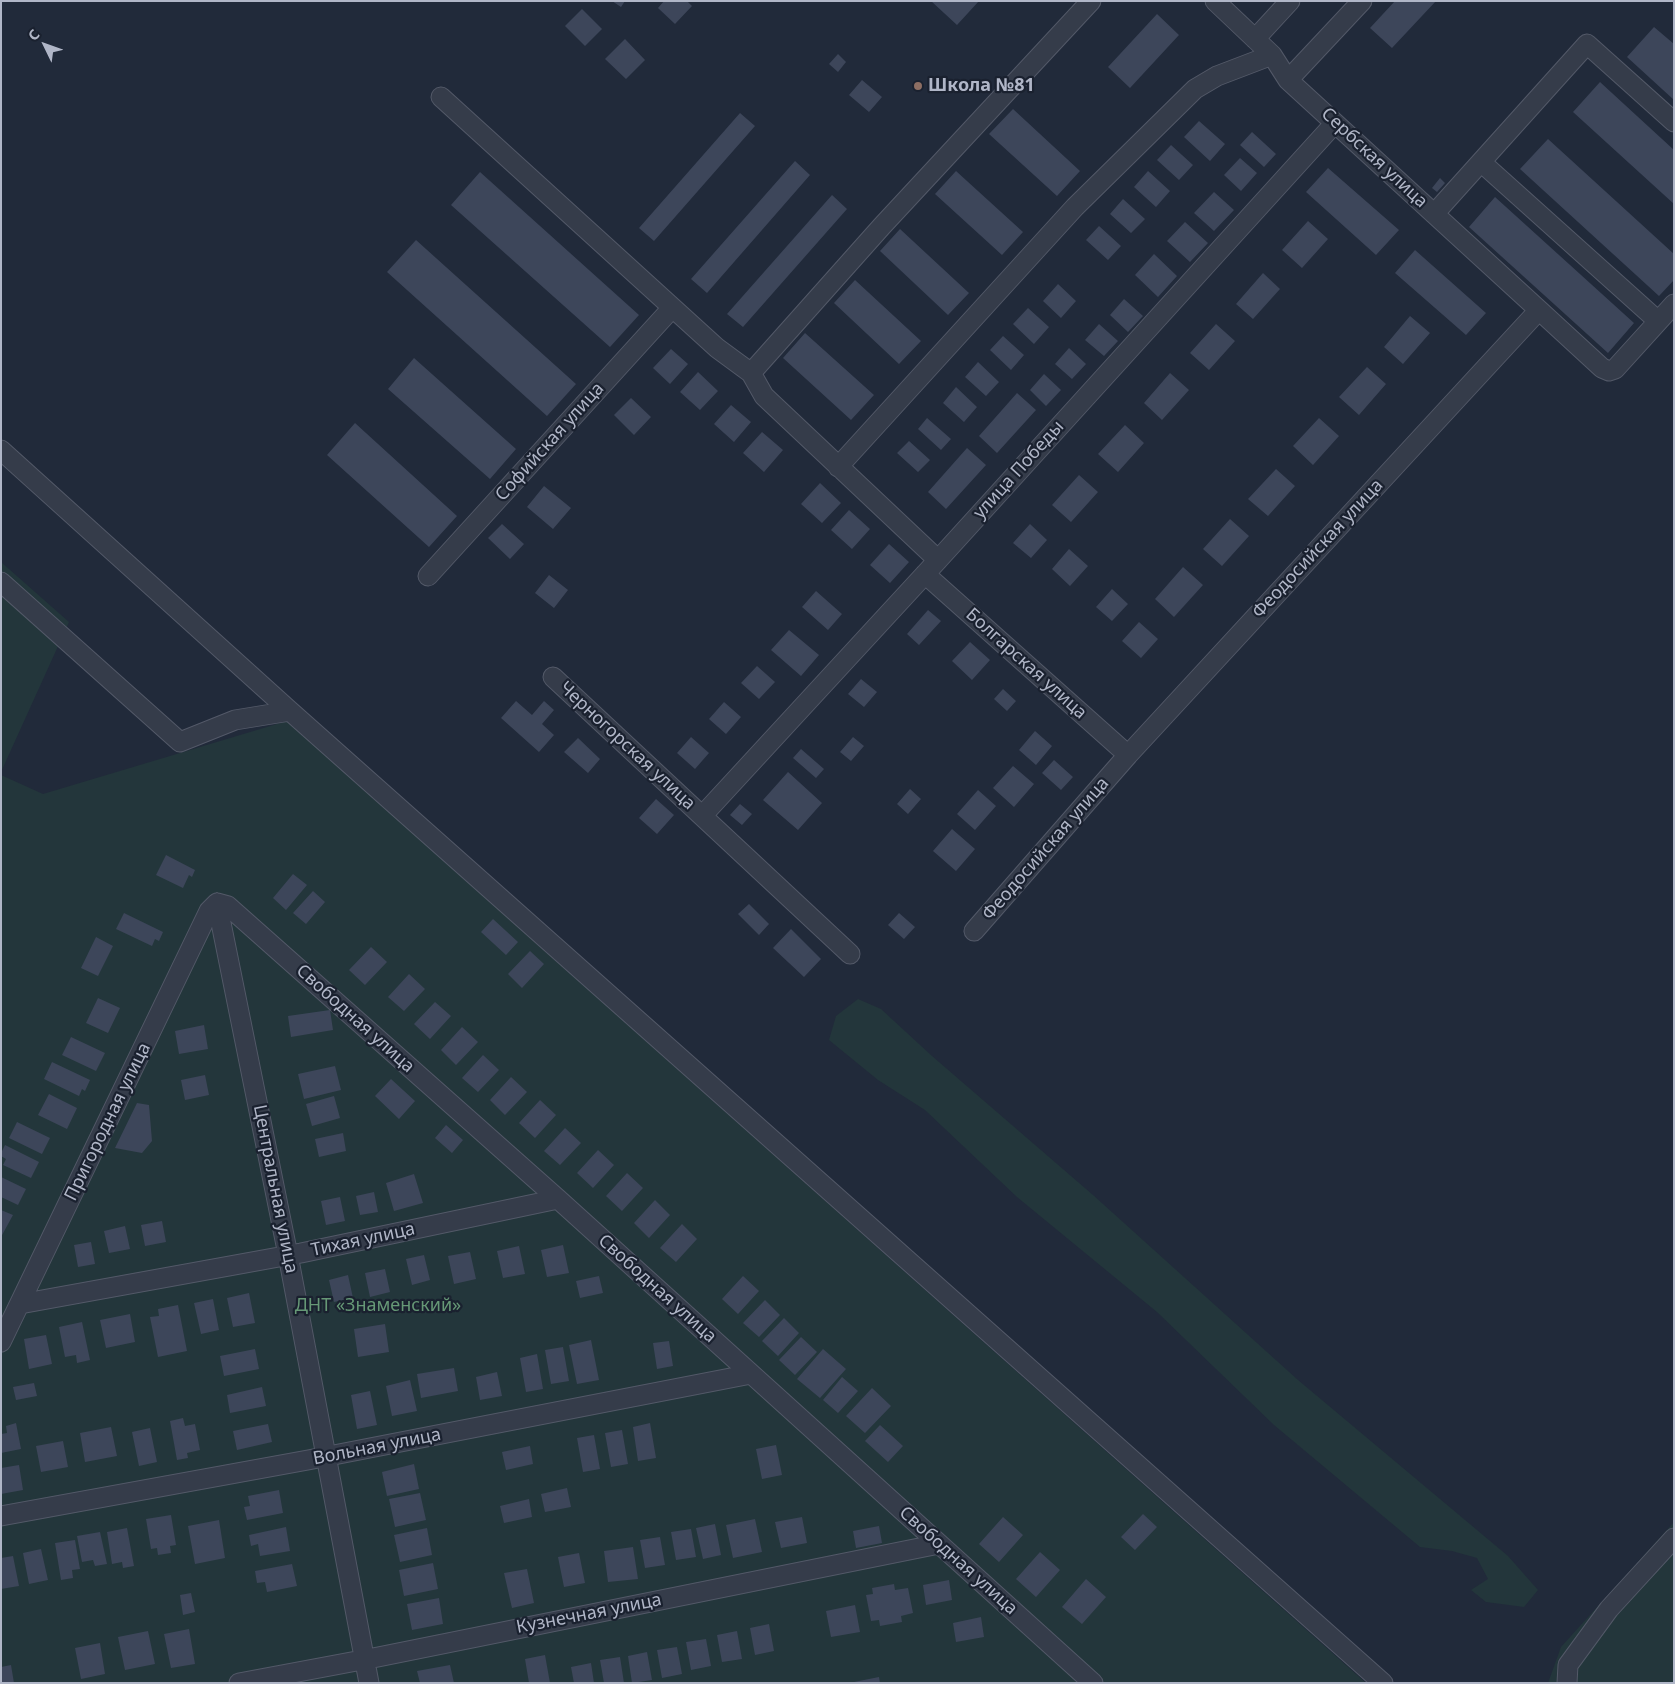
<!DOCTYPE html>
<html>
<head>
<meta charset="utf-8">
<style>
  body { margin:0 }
  #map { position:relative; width:1675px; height:1684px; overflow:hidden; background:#212a3a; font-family:"Noto Sans",sans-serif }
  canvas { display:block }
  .frame { position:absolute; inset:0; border:2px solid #b0b6c7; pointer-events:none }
  .north { position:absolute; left:20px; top:20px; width:50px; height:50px; -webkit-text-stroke:4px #1a212f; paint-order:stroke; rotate:312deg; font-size:14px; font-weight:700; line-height:20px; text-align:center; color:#b0b6c7 }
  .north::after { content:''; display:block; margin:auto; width:18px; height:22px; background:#b0b6c7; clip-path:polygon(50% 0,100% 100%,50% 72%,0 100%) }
</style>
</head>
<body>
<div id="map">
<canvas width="1675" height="1684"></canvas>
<div class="frame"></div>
<div class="north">С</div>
</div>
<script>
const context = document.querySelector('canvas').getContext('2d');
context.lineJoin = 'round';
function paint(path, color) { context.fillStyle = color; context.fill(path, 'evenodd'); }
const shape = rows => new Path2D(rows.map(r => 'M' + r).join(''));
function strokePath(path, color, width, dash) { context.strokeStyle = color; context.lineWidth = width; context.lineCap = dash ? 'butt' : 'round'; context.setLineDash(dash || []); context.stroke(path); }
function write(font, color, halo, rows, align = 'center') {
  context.font = font + ' "Noto Sans",sans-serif'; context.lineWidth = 4.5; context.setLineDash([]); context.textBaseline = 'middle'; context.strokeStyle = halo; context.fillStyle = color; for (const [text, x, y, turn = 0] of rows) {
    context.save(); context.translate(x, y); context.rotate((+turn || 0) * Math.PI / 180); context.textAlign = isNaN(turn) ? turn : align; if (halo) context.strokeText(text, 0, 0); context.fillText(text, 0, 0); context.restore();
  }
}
paint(shape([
  [1,562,69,622,1,772],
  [287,721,1366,1683,1,1683,1,775,43,794],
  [858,999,881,1009,932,1056,1093,1195,1298,1380,1508,1556,1538,1590,1524,1607,1486,1602,1471,1590,1488,1579,1477,1558,1452,1551,1420,1547,1274,1425,1157,1312,1017,1197,925,1110,878,1080,829,1040,836,1016],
  [1674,1522,1674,1683,1548,1683,1561,1647]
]), '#23363b');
paint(shape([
  [612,1,625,1,621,7],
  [664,1,687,1,692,6,675,24,658,8],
  [931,1,979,1,957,25],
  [1395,1,1436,1,1392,48,1370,28],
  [582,9,602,29,585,46,565,26],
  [1157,14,1179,35,1130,88,1108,67],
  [1654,27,1674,44,1674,100,1627,57],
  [625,39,645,60,626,79,605,59],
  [838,54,846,62,838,72,829,64],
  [862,80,882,97,869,112,849,95],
  [1600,82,1674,150,1674,204,1573,112],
  [1013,109,1080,171,1057,196,989,134],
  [740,113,755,126,654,241,639,228],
  [1199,121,1225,144,1210,161,1184,137],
  [1252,132,1276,154,1264,167,1240,145],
  [1548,139,1674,254,1674,280,1659,296,1520,169],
  [1171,145,1193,165,1179,180,1157,160],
  [1240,158,1257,173,1241,191,1224,175],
  [795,161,810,175,707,293,691,279],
  [1328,168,1399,230,1376,255,1306,192],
  [956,171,1023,232,1002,255,935,194],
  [1148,171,1170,191,1156,207,1134,187],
  [480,172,639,315,610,347,451,205],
  [1440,178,1445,183,1437,192,1432,188],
  [1214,192,1234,210,1214,231,1194,213],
  [832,195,847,209,743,327,727,314],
  [1495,197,1634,323,1608,353,1469,227],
  [1123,199,1145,219,1131,233,1110,214],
  [1308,221,1328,239,1302,268,1282,250],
  [1185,222,1208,243,1190,262,1167,241],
  [1099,226,1121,246,1108,260,1086,240],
  [900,229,969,293,948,315,880,251],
  [416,240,576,384,547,416,387,272],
  [1415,250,1486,313,1466,335,1395,273],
  [1154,254,1177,276,1158,297,1135,275],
  [1263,273,1280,289,1253,319,1236,304],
  [855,280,921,341,899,364,834,303],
  [1058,284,1076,301,1061,318,1043,301],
  [1124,299,1143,316,1128,332,1110,315],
  [1028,308,1049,327,1034,344,1013,324],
  [1410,316,1430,333,1403,364,1384,347],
  [1099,324,1118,341,1104,356,1085,340],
  [1216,324,1235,341,1209,370,1190,353],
  [805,333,874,395,851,420,783,358],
  [1003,336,1024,355,1011,370,990,350],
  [1069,348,1086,364,1072,379,1055,364],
  [671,349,688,364,670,384,653,368],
  [414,358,516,449,490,479,388,389],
  [978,362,999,382,986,396,965,377],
  [1367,367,1386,384,1359,415,1339,397],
  [698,372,718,391,700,410,680,392],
  [1170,373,1189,390,1162,420,1144,403],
  [1044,374,1061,390,1046,406,1030,390],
  [956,387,977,407,964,422,943,403],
  [1017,393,1036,410,997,453,979,436],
  [631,398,651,417,634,435,614,415],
  [731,405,751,422,734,442,714,424],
  [927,418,951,439,941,450,918,429],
  [1319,418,1339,436,1313,465,1293,446],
  [355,423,457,516,429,547,327,455],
  [1125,425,1144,443,1118,472,1098,454],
  [762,432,783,450,764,472,743,453],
  [909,441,930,460,918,472,897,453],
  [967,448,986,465,946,509,928,492],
  [1276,469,1295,486,1268,516,1248,499],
  [1079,475,1098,492,1071,522,1052,505],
  [820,483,841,503,822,523,801,504],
  [544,486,571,508,553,529,527,507],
  [849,510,870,529,852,549,831,530],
  [1230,519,1249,536,1222,566,1203,549],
  [502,524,524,544,510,559,488,538],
  [1030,524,1047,540,1031,558,1013,543],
  [889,544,909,562,890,583,870,565],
  [1069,549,1088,566,1070,586,1052,569],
  [1183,567,1203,585,1174,617,1155,599],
  [549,575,568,590,554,608,535,593],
  [1112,589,1128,604,1112,621,1096,607],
  [816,591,842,614,828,630,802,607],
  [928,610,941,621,919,645,907,634],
  [1139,622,1158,639,1141,658,1122,641],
  [789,630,819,655,801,676,771,650],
  [970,642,990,660,972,680,952,661],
  [757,666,775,682,759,699,741,683],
  [861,679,877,692,864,707,848,694],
  [1003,689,1016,701,1007,711,994,699],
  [516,701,532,715,544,701,554,710,542,724,554,735,539,752,501,718],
  [724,702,741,717,726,734,709,719],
  [1035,731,1052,746,1036,765,1019,750],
  [691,737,709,753,695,769,677,753],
  [853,737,864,746,851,761,840,752],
  [578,738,600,759,588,773,564,752],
  [801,749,824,769,816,778,793,758],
  [1054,760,1073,777,1061,790,1042,773],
  [1013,766,1034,784,1014,807,993,788],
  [788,772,822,803,798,830,763,800],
  [910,789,921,799,908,814,897,804],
  [978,790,996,806,975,830,957,814],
  [656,799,674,815,657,834,639,818],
  [740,804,752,814,742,825,730,815],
  [952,829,975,849,956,871,933,851],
  [166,855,195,870,192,877,189,875,183,888,156,875],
  [293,874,307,885,286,910,273,898],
  [313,891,325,902,306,924,293,913],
  [749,904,769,924,759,935,738,914],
  [124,913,163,932,159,941,155,939,152,946,116,929],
  [899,913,915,927,904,939,888,925],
  [493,919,518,942,506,955,481,932],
  [791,929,821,959,804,977,773,948],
  [96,937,113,946,98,976,81,968],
  [371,947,387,962,365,985,349,970],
  [530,951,544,964,522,988,508,974],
  [409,974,425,989,404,1011,388,997],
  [98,998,120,1008,108,1033,86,1023],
  [435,1002,451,1016,430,1039,414,1024],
  [330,1010,333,1030,291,1037,288,1016],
  [204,1025,208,1049,179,1054,175,1031],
  [462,1027,478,1042,456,1065,441,1050],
  [71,1037,105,1053,96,1071,62,1055],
  [483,1055,499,1070,478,1092,462,1078],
  [52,1062,90,1080,85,1091,82,1089,79,1096,44,1079],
  [335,1066,341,1090,304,1099,298,1074],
  [205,1075,209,1095,185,1100,181,1080],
  [511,1077,527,1092,505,1115,490,1100],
  [391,1079,415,1101,399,1119,375,1096],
  [49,1094,77,1108,67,1129,38,1115],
  [334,1096,340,1118,312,1126,306,1104],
  [540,1100,556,1115,535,1138,519,1123],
  [137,1103,149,1105,152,1141,142,1153,115,1148],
  [17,1122,50,1138,42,1154,9,1138],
  [446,1125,463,1140,452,1153,435,1138],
  [565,1128,581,1143,560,1165,544,1151],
  [343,1133,346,1151,319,1157,315,1139],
  [5,1145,39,1162,31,1178,3,1165,6,1159,1,1156,1,1153],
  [598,1150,614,1165,593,1188,577,1173],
  [627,1173,643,1188,622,1211,606,1196],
  [414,1174,423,1203,394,1211,386,1183],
  [1,1177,26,1189,18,1205,1,1197],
  [374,1192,378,1212,360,1215,356,1196],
  [340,1197,345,1221,326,1225,321,1201],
  [655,1200,670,1215,649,1238,634,1223],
  [1,1210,13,1215,1,1237],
  [162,1221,166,1242,145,1246,141,1225],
  [682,1224,697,1239,676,1262,660,1248],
  [125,1226,130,1249,109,1253,104,1231],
  [91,1242,95,1264,78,1267,74,1245],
  [563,1245,569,1273,547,1277,541,1250],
  [519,1246,525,1274,503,1278,497,1251],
  [470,1252,476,1279,454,1284,448,1256],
  [424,1255,430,1280,412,1285,406,1259],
  [385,1269,390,1292,370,1297,365,1273],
  [348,1275,353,1298,334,1302,329,1280],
  [599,1276,603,1293,580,1298,576,1281],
  [743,1276,759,1291,738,1314,722,1299],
  [249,1293,255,1323,233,1327,227,1298],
  [213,1299,219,1330,201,1334,194,1303],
  [765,1300,780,1315,759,1337,743,1323],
  [178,1305,187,1351,158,1357,150,1317,159,1316,158,1309],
  [130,1314,135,1342,106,1348,100,1320],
  [784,1318,799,1333,778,1356,762,1341],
  [82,1322,90,1360,77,1363,76,1355,65,1357,59,1327],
  [385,1324,389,1352,358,1357,354,1329],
  [46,1335,52,1364,29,1369,24,1339],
  [801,1337,817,1352,795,1375,779,1360],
  [591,1340,599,1380,577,1384,569,1345],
  [669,1341,673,1366,657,1369,653,1343],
  [563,1347,569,1381,551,1384,545,1350],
  [255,1349,259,1369,224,1376,220,1356],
  [823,1349,846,1369,820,1398,797,1379],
  [537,1354,543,1389,526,1392,520,1358],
  [454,1368,458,1391,421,1398,417,1374],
  [497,1372,502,1396,480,1400,476,1377],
  [842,1377,858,1391,838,1413,823,1400],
  [410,1380,417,1411,392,1416,386,1386],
  [34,1383,37,1396,16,1400,13,1387],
  [262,1387,266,1406,230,1413,227,1395],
  [872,1388,891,1406,865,1433,846,1416],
  [370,1391,377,1425,357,1429,351,1395],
  [183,1418,185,1426,195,1424,200,1450,187,1453,188,1458,177,1460,170,1421],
  [16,1423,21,1449,1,1453,1,1434,7,1433,6,1426],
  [650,1423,656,1458,638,1461,633,1427],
  [268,1424,272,1442,237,1450,233,1431],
  [880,1425,903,1446,888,1462,865,1441],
  [111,1427,117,1456,85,1462,80,1433],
  [150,1428,157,1462,139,1466,132,1432],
  [622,1430,628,1464,611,1467,605,1433],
  [594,1435,600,1469,583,1472,577,1438],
  [63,1441,68,1467,41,1472,36,1446],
  [776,1445,782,1475,762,1479,756,1449],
  [530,1446,533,1464,506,1470,502,1452],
  [414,1464,419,1489,387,1496,382,1472],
  [19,1465,23,1490,1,1494,1,1468],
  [567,1488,571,1507,545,1512,541,1494],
  [279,1490,283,1513,247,1520,244,1507,250,1506,248,1496],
  [420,1493,426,1520,395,1527,389,1499],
  [529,1499,532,1517,504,1523,500,1506],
  [1143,1514,1157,1527,1135,1550,1121,1537],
  [171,1515,176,1545,170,1546,171,1553,158,1555,157,1548,151,1549,146,1519],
  [802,1517,807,1543,781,1548,775,1522],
  [1003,1517,1023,1535,999,1562,979,1544],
  [755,1519,762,1552,733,1558,726,1525],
  [219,1520,225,1558,195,1564,188,1526],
  [715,1524,721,1555,703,1559,696,1528],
  [879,1526,882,1543,856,1548,853,1531],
  [286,1527,290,1551,260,1556,258,1544,251,1546,249,1535],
  [127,1528,134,1566,123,1568,122,1562,112,1564,107,1532],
  [427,1528,432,1555,400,1562,394,1535],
  [691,1529,696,1557,676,1560,671,1532],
  [100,1532,107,1564,95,1566,93,1560,82,1562,77,1536],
  [660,1537,665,1565,645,1568,640,1540],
  [75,1540,80,1569,72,1570,73,1578,61,1580,55,1543],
  [633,1547,638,1579,608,1582,604,1551],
  [41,1549,48,1580,29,1584,23,1553],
  [1040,1552,1060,1570,1036,1597,1016,1579],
  [579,1553,585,1583,564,1587,558,1557],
  [13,1556,19,1586,1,1589,1,1558],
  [433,1563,438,1589,404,1596,399,1570],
  [292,1564,297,1586,267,1592,265,1582,257,1583,255,1571],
  [527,1569,534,1603,512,1608,504,1573],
  [1086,1579,1106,1597,1082,1624,1062,1607],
  [949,1580,952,1600,926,1605,923,1585],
  [894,1584,895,1590,908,1588,913,1613,901,1616,902,1622,880,1626,879,1620,871,1621,866,1595,873,1594,872,1588],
  [191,1593,195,1612,183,1615,180,1595],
  [439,1598,443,1624,412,1630,407,1604],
  [855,1605,860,1632,831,1637,826,1611],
  [981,1617,984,1637,956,1642,953,1623],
  [769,1624,774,1651,755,1655,750,1628],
  [189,1629,195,1664,171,1668,164,1634],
  [148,1631,155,1664,125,1670,118,1637],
  [737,1631,742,1659,722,1662,717,1635],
  [706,1639,711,1666,691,1670,686,1642],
  [100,1643,105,1674,81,1679,75,1648],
  [677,1647,682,1674,662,1678,657,1650],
  [647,1652,652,1680,632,1683,628,1656],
  [545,1655,550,1683,529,1683,525,1659],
  [620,1657,624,1683,604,1683,600,1660],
  [591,1663,594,1683,574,1683,571,1667],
  [11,1665,14,1683,1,1683,1,1667],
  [450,1665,454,1683,420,1683,417,1671],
  [879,1677,880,1683,854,1683,854,1682]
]), '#3d465a');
const minor = shape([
  [1215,1,1272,55,1288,80,1539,310],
  [1255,39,1290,1],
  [1288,80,1362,1],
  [441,97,717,348,751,373,764,396,938,560],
  [1481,162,1658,321],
  [1434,214,1587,44,1674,122],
  [751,373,882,226,1091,1],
  [1,450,290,711,1383,1683],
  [838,467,1075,207,1195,89,1217,76,1272,55],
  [925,574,1128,755],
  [428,576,672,308],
  [1,582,180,742,235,720,290,711],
  [553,677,850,954],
  [702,816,938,560,1335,123],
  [217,903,228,906,558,1199,1093,1683],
  [217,903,288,1255,369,1683],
  [974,931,1128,755,1539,310,1602,368,1609,371,1615,369,1674,304],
  [20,1304,301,1253,558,1199],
  [1,1342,209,911,217,903],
  [1,1516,308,1460,751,1374],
  [239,1683,378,1657,939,1544],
  [1567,1683,1568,1665,1609,1609,1674,1538]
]);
strokePath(minor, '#535968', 21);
strokePath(minor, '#353c4a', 19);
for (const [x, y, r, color] of [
  [918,86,5,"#8d6e63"]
]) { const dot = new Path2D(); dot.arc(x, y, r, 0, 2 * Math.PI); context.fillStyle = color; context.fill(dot); strokePath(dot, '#1a212f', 2); }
write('bold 18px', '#b0b6c7', '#1a212f', [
  ["Школа №81",928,86]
], 'left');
write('18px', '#b0b6c7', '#1a212f', [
  ["Сербская улица",1374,158,43],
  ["Софийская улица",550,442,-48],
  ["улица Победы",1019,470,-48],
  ["Феодосийская улица",1318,549,-47],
  ["Болгарская улица",1026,664,42],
  ["Черногорская улица",627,746,43],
  ["Феодосийская улица",1046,849,-49],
  ["Свободная улица",355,1019,42],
  ["Пригородная улица",108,1122,-64],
  ["Центральная улица",275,1189,79],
  ["Тихая улица",363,1240,-12],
  ["Свободная улица",657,1289,42],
  ["Вольная улица",377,1447,-11],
  ["Свободная улица",958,1561,42],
  ["Кузнечная улица",589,1614,-11]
]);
write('18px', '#669876', '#1a212f', [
  ["ДНТ «Знаменский»",378,1306]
]);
</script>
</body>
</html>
